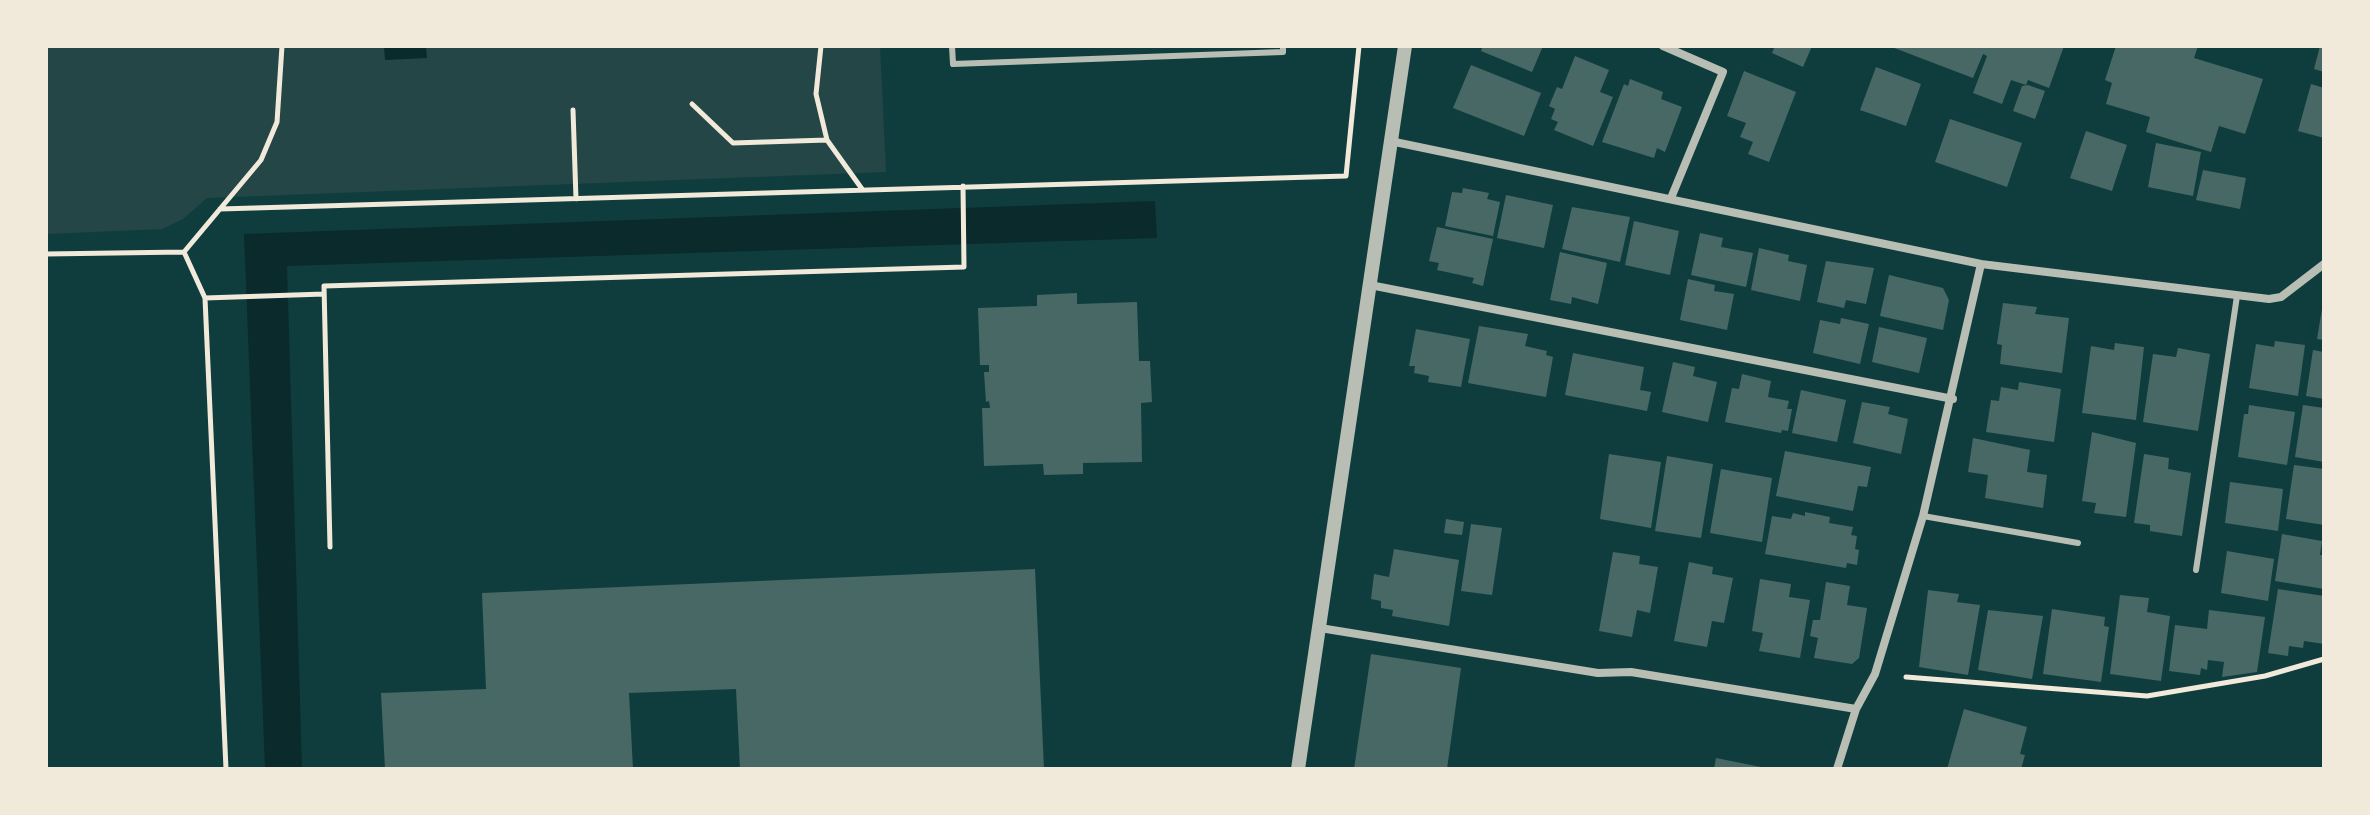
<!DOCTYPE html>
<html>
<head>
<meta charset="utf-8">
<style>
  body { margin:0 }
  #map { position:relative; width:2370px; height:815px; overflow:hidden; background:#0f3d3e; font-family:Helvetica,sans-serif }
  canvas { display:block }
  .frame { position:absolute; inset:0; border:48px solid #f1e9da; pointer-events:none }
</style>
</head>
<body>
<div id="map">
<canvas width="2370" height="815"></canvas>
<div class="frame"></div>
</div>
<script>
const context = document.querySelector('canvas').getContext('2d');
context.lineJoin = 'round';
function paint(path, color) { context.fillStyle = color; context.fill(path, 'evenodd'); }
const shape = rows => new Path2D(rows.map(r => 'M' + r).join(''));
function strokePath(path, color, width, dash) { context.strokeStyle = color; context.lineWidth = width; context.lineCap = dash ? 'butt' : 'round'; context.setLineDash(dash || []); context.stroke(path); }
paint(shape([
  [46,46,880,46,886,172,207,198,183,219,162,229,46,234]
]), '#244646');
paint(shape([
  [384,46,426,46,427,58,385,60],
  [1155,201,1157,238,287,266,302,769,265,769,244,234]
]), '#0a2a2b');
paint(shape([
  [1483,46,1543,46,1532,72,1481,51],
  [1775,46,1812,46,1803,67,1772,53],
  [1889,46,2064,46,2049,88,2028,80,2026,85,2011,80,2002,104,1973,93,1987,56,1983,54,1973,78],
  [2116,46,2198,46,2194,58,2263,79,2245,134,2219,126,2211,152,2146,132,2150,117,2106,104,2112,83,2105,80],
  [2320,46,2324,46,2324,72,2314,69],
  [1575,56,1609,70,1600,92,1613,97,1593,146,1554,130,1558,122,1551,119,1555,109,1549,106,1557,87,1562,89],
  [1471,65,1541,93,1524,136,1453,108],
  [1876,67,1921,84,1906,126,1860,110],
  [1744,71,1796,92,1769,162,1748,154,1753,142,1740,137,1746,123,1727,116],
  [1630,79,1663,92,1661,99,1682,107,1665,152,1657,148,1654,158,1602,142,1624,84,1628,86],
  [2311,84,2324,88,2324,138,2298,131],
  [2028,85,2045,91,2035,119,2013,111,2022,86],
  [1950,119,2022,143,2007,187,1935,162],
  [2086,131,2127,145,2112,191,2070,178],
  [2156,143,2201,152,2193,196,2148,187],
  [2203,170,2246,178,2240,209,2196,200],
  [1463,188,1489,193,1487,199,1500,202,1493,236,1445,226,1452,192,1462,193],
  [1506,195,1553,205,1544,248,1497,238],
  [1572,207,1630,217,1620,262,1562,249],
  [1634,221,1679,231,1670,275,1625,265],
  [1437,227,1493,239,1483,286,1472,283,1474,278,1437,270,1439,263,1429,261],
  [1700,233,1723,238,1721,247,1753,253,1746,287,1691,275],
  [1759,248,1789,255,1788,261,1807,265,1800,301,1751,290],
  [1560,252,1607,263,1598,304,1572,297,1571,304,1550,300],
  [1826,261,1874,268,1866,304,1846,300,1844,308,1817,302],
  [1889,275,1943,288,1949,300,1943,330,1880,316],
  [1688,279,1715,285,1714,291,1734,294,1727,330,1680,320],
  [1077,293,1077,304,1137,302,1139,361,1150,361,1152,402,1141,403,1142,462,1083,463,1083,474,1044,475,1043,464,984,466,982,408,990,408,989,401,986,402,984,372,989,372,989,365,980,365,978,308,1037,306,1037,295],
  [2003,303,2037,307,2035,314,2069,318,2062,373,2000,364,2002,345,1997,344],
  [2322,309,2324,309,2324,340,2317,339],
  [1841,318,1869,324,1860,364,1813,353,1820,320,1840,324],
  [1479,326,1528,334,1525,346,1547,351,1546,355,1553,357,1546,397,1468,383],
  [1879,327,1927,338,1919,373,1872,362],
  [1416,329,1470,339,1461,387,1428,382,1429,376,1414,373,1415,366,1409,366],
  [2275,341,2305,345,2298,396,2249,388,2256,344,2274,347],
  [2115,343,2144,347,2136,420,2082,413,2091,346,2114,350],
  [2178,348,2210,354,2198,431,2143,422,2153,354,2176,357],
  [2313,350,2324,352,2324,399,2306,396],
  [1573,353,1644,367,1640,390,1651,392,1647,411,1565,395],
  [1673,362,1695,367,1693,376,1717,382,1708,422,1662,412],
  [1742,374,1771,381,1768,397,1789,401,1787,409,1792,409,1788,431,1782,430,1781,433,1725,422,1732,388,1739,389],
  [2019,382,2061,389,2054,442,1986,432,1991,400,1999,401,2001,387,2018,390],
  [1801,390,1846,400,1837,442,1792,433],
  [1862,402,1890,407,1888,414,1908,419,1901,454,1853,443],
  [2249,405,2295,412,2287,465,2238,457,2244,414,2248,414],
  [2303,405,2324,408,2324,462,2295,457],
  [2092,432,2136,443,2126,517,2094,513,2096,503,2082,501],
  [1973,438,2030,450,2027,472,2047,475,2043,508,1985,498,1988,475,1968,472],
  [1785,451,1871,467,1867,487,1858,486,1853,511,1776,496],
  [1609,454,1661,462,1651,528,1600,519],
  [2144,454,2169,458,2168,469,2191,473,2182,536,2150,531,2150,525,2134,523],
  [1667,456,1713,464,1701,538,1655,531],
  [2294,465,2324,469,2324,525,2286,519],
  [1721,469,1772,478,1762,542,1710,533],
  [2230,482,2283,489,2278,531,2225,523],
  [1805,512,1830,517,1829,523,1853,527,1851,535,1857,536,1855,549,1859,550,1857,565,1847,563,1846,568,1765,554,1772,516,1791,519,1793,513,1805,516],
  [1446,519,1464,522,1462,535,1444,533],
  [1471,524,1502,528,1492,595,1461,591],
  [2282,534,2322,541,2320,555,2324,555,2324,589,2275,581],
  [1394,549,1459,560,1449,626,1392,616,1393,610,1381,608,1381,601,1371,599,1374,574,1389,577],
  [2227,551,2274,559,2268,601,2221,593],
  [1613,552,1640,556,1639,564,1658,567,1650,613,1637,610,1632,637,1599,631],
  [1689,562,1713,567,1712,574,1733,578,1724,623,1712,621,1707,647,1674,641],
  [1035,569,1044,769,740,769,736,689,629,693,633,769,385,769,381,693,486,689,482,593],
  [1760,579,1791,584,1789,597,1810,600,1800,658,1759,651,1763,633,1752,631],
  [1826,582,1850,586,1847,605,1867,608,1859,658,1852,664,1814,658,1818,638,1810,636,1813,620,1820,620],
  [2278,589,2324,596,2324,644,2304,641,2303,648,2289,646,2288,656,2268,653],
  [1928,590,1959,594,1957,602,1980,605,1968,675,1919,667],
  [2120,595,2149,598,2147,612,2170,616,2161,681,2110,674],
  [2052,609,2105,617,2104,626,2109,627,2101,682,2043,674],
  [1988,610,2043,616,2032,679,1978,670],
  [2209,610,2265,617,2257,672,2222,677,2224,662,2208,660,2207,670,2201,668,2200,675,2169,671,2175,625,2207,629],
  [1371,654,1461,668,1447,769,1354,769],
  [1964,709,2027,727,2020,754,2025,755,2021,769,1947,769],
  [1716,758,1766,768,1766,769,1714,769]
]), '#486865');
strokePath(shape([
  [821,46,816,94,827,140,862,189],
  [692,104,733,143,827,140],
  [573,110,576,199],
  [220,209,1346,176,1359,46],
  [184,252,205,298,226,769],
  [46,254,184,252,261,160,277,122,282,46],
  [205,298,324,294],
  [330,547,324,286,964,267,963,186],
  [1906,677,2147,696,2265,676,2324,659]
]), '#f1e9da', 5);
strokePath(shape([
  [952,46,953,64,1283,52,1283,46],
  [1923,516,2078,543],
  [2196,570,2237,296]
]), '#b8beb3', 6);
strokePath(shape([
  [1663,46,1723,72,1671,198],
  [1390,141,1981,264,2269,299,2281,297,2324,264],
  [1370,285,1953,399],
  [1320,628,1598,673,1631,672,1856,709],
  [1837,769,1856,709,1875,674,1923,516,1981,264]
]), '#b8beb3', 8);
strokePath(shape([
  [1298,769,1405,46]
]), '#b8beb3', 14);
</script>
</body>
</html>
